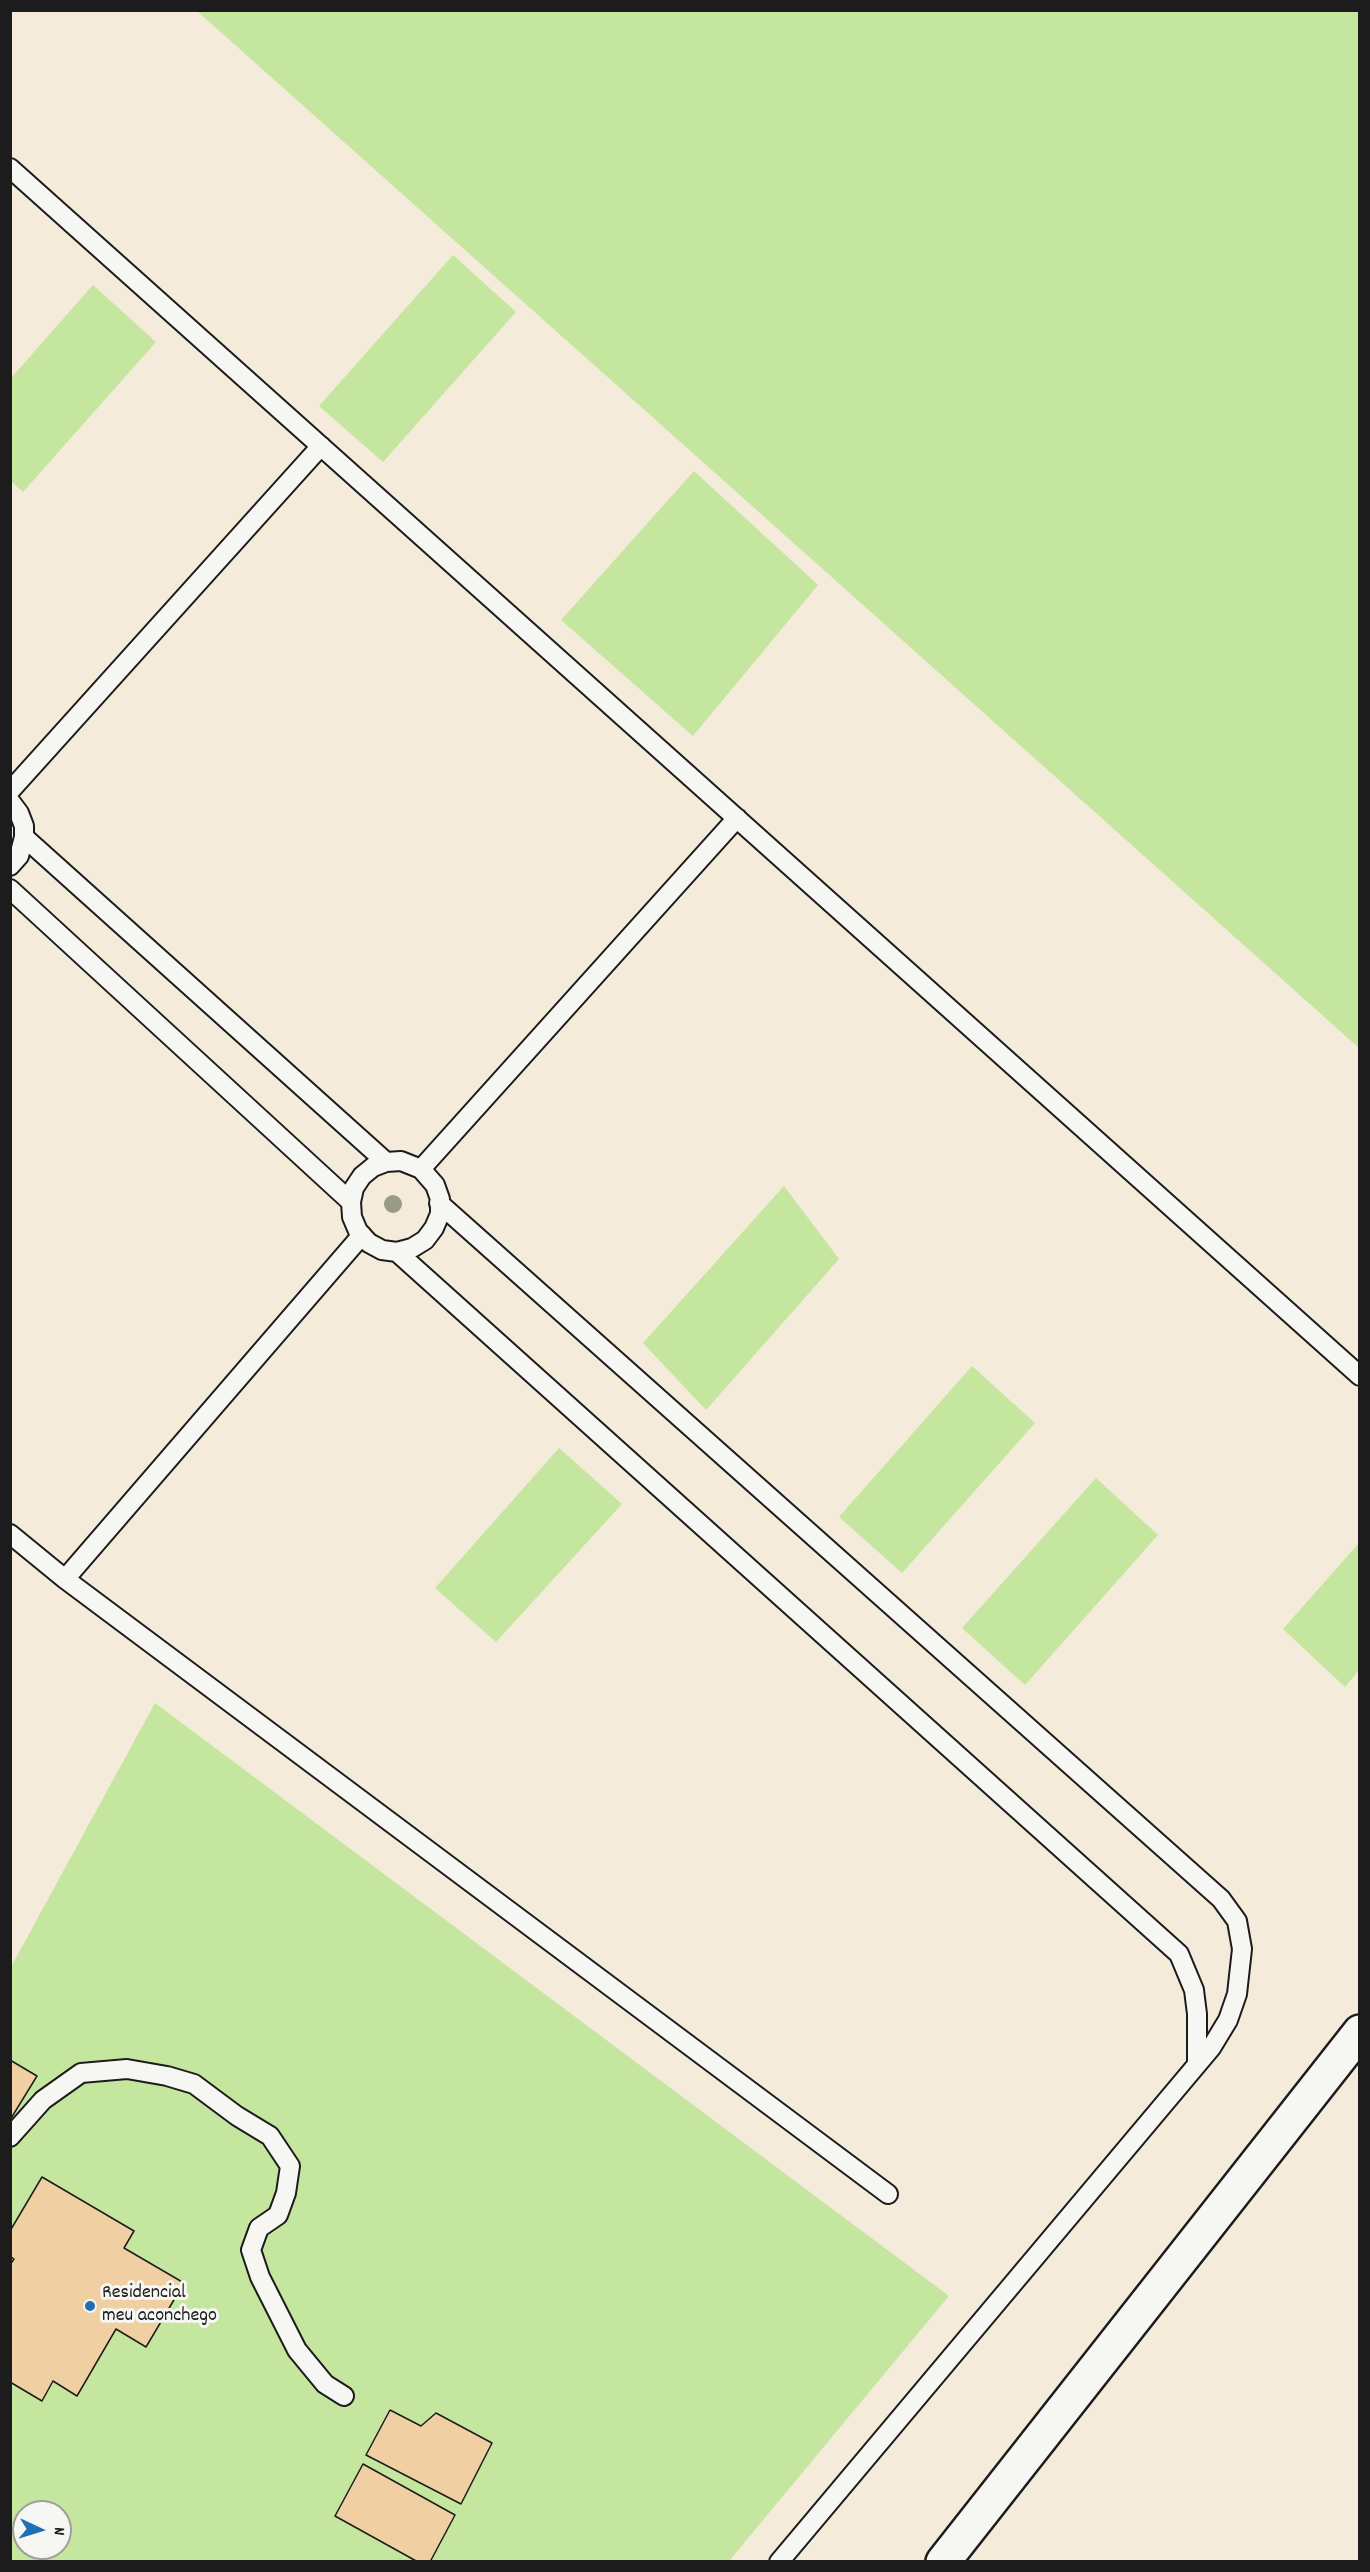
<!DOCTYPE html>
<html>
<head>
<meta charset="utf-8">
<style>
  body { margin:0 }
  #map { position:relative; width:1370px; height:2572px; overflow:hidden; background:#f4ebda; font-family:Dekko,sans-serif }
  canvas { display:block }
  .frame { position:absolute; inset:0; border:12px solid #1c1c1c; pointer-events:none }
  .north { position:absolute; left:12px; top:2500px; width:60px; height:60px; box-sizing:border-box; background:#f6f6f2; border:2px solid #9f9f9c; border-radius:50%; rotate:94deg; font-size:16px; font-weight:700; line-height:24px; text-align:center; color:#1c1c1c }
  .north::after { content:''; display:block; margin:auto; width:21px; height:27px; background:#1f6fb2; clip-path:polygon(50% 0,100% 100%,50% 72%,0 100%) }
</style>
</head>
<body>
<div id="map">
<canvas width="1370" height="2572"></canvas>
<div class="frame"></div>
<div class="north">N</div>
</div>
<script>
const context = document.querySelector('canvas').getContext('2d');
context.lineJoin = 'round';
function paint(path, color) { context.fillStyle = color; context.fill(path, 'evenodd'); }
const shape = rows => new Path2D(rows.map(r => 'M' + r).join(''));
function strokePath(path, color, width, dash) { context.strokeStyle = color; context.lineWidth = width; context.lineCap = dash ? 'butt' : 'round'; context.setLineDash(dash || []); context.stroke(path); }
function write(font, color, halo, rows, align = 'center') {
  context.font = font + ' Dekko,sans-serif'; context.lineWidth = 6; context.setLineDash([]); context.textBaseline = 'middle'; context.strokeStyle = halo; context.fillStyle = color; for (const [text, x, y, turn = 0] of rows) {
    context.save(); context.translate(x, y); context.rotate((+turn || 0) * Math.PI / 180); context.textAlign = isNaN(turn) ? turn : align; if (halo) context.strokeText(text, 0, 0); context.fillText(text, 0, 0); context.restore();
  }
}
paint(shape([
  [197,11,1359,11,1359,1048,723,480],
  [453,255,516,312,383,462,319,406],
  [93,285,156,342,23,492,11,481,11,378],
  [694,471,818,585,693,736,561,620],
  [784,1186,839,1259,706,1410,643,1343],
  [972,1366,1035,1423,902,1573,839,1517],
  [559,1448,622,1504,496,1642,435,1588],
  [1096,1478,1158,1535,1025,1685,962,1628],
  [1359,1543,1359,1670,1345,1687,1283,1629],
  [155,1703,949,2296,729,2561,11,2562,11,1967],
  [24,2512,60,2512,60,2548,24,2548]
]), '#c5e69e');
const building = shape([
  [10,2060,37,2076,10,2120,10,2060],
  [42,2177,134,2231,124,2248,184,2283,146,2347,116,2329,77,2396,53,2381,42,2401,10,2382,10,2265,14,2259,10,2256,10,2231,42,2177],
  [390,2410,421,2426,436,2413,492,2443,461,2504,366,2455,390,2410],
  [363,2464,455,2515,430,2562,418,2562,335,2516,363,2464]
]);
paint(building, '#f0d0a2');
strokePath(building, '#1c1c1c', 1.5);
const service = shape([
  [10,168,1360,1376],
  [10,791,321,446],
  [10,801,19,813,24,826,24,837,19,856,10,866],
  [24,837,386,1162],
  [10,889,351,1202],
  [421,1169,737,818],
  [439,1203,1221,1899,1237,1921,1242,1949,1237,1994,1228,2020,1211,2048,779,2562],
  [397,1252,412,1248,425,1240,434,1228,440,1214,440,1199,435,1185,421,1169,401,1161,386,1162,373,1167,362,1176,354,1188,351,1202,352,1217,358,1231,369,1243,382,1250,397,1252,1179,1954,1194,1990,1197,2014,1197,2064],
  [10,1534,65,1579,888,2194],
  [65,1579,362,1235],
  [10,2137,43,2100,81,2073,127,2069,167,2076,194,2084,237,2116,270,2136,290,2166,286,2193,278,2215,259,2228,251,2250,260,2277,297,2350,325,2384,344,2396]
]);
const minor = shape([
  [943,2562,1360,2032]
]);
strokePath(service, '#1c1c1c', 22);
strokePath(minor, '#1c1c1c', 38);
strokePath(service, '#f6f6f2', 18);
strokePath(minor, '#f6f6f2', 33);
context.fillStyle = '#999b87';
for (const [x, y] of [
  [393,1204]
]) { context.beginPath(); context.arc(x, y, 9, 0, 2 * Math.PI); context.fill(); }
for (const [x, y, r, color] of [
  [90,2306,6,"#1f6fb2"]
]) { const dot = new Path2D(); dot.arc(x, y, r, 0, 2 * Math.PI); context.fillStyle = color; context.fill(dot); strokePath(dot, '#f6f6f2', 2); }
write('20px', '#1c1c1c', '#f6f6f2', [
  ["Residencial",102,2294],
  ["meu aconchego",102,2317]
], 'left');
</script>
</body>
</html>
